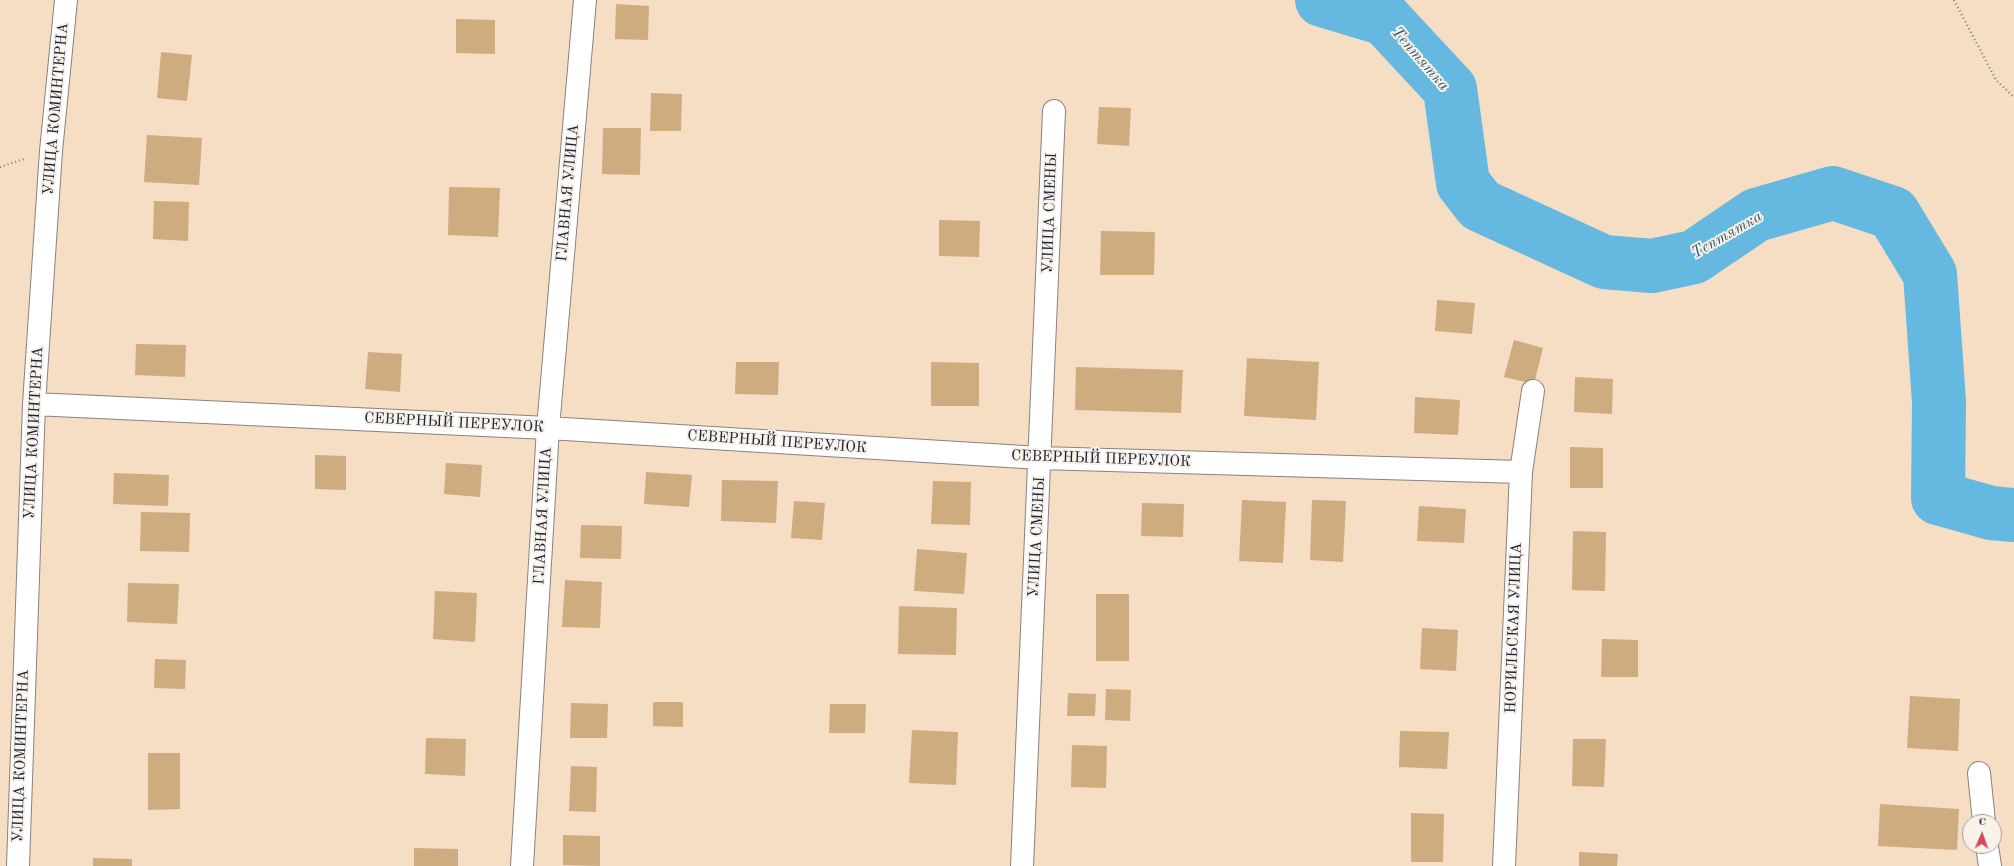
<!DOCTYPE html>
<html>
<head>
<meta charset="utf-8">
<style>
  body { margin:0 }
  #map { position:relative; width:2014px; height:866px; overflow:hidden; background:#f5dec3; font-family:"Old Standard TT",serif }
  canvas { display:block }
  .north { position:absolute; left:1962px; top:814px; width:40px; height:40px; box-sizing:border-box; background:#f7f3e8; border:1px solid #a29fa3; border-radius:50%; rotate:2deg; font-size:11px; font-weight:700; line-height:16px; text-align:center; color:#22223b }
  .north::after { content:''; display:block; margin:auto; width:14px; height:18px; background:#d1495b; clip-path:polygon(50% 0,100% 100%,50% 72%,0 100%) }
</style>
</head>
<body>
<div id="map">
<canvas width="2014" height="866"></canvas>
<div class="north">С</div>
</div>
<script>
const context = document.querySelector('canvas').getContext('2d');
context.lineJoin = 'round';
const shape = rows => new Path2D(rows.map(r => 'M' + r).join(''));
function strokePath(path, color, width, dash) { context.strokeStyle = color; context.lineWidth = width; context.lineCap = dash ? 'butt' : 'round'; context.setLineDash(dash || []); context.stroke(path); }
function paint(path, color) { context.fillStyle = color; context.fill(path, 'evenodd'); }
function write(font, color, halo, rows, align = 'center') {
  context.font = font + ' "Old Standard TT",serif'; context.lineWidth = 4; context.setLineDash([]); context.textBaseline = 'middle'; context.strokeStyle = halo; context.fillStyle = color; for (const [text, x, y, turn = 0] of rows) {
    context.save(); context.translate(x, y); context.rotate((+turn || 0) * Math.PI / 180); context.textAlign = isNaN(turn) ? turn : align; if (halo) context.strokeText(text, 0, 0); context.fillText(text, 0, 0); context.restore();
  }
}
strokePath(shape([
  [1322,0,1385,19,1450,89,1463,183,1480,205,1604,262,1652,266,1694,257,1756,215,1833,193,1893,213,1930,274,1939,402,1938,498,1991,513,2014,515]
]), '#65b9e1', 54);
paint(shape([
  [616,4,649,6,648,40,615,39],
  [456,19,495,20,495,54,456,53],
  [161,52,192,55,187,101,157,98],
  [651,93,682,94,681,131,650,131],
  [1099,107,1131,108,1129,146,1097,144],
  [603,128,641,128,640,175,602,174],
  [147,135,202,138,199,185,144,182],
  [449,187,500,188,498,237,448,235],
  [154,201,189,202,188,241,153,239],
  [939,220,980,221,979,257,939,256],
  [1101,231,1155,232,1154,275,1100,275],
  [1437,300,1475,303,1472,334,1435,331],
  [1514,340,1543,348,1534,384,1504,377],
  [136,344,186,345,185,377,135,375],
  [368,352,402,354,400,392,365,389],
  [1247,358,1319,362,1316,420,1244,416],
  [736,362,779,362,778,395,735,394],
  [931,362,979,363,979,406,931,406],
  [1076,367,1183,370,1181,413,1075,410],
  [1575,377,1613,379,1612,414,1574,412],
  [1415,397,1460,400,1458,435,1414,433],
  [1570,447,1603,448,1603,488,1570,488],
  [315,455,346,456,346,490,315,489],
  [446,463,482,465,480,497,444,494],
  [646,472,692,475,689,507,644,504],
  [114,473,169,475,168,506,113,504],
  [722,480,778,481,776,523,721,521],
  [933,481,971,482,970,525,931,524],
  [1242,500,1286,502,1283,563,1239,561],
  [1312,500,1346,501,1343,562,1310,560],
  [794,501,825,503,822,540,791,538],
  [1142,503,1184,504,1183,537,1141,536],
  [1419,506,1466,509,1464,543,1417,541],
  [141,512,190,513,189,552,140,551],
  [581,525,622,526,621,559,580,558],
  [1573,531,1606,532,1605,591,1572,590],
  [917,549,967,553,964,594,914,591],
  [565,580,602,582,600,628,562,627],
  [128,583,179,584,177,624,127,622],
  [435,591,477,593,475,642,433,639],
  [1096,594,1129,594,1129,661,1096,661],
  [899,606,957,608,956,655,898,654],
  [1422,628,1458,630,1456,671,1420,669],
  [1602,639,1638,640,1638,677,1601,677],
  [155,659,186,660,185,689,154,688],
  [1106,689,1131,690,1130,721,1105,720],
  [1068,693,1096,694,1095,716,1067,716],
  [1910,696,1960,699,1958,751,1907,748],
  [653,702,683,702,683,727,653,726],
  [571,703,608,704,607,738,570,738],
  [830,704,866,704,865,733,829,733],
  [912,730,958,732,956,785,909,783],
  [1400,731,1449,732,1447,769,1399,767],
  [426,738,466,739,465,776,425,774],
  [1573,739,1606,739,1604,787,1572,786],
  [1072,745,1107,746,1106,788,1071,787],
  [148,753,180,753,180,809,148,810],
  [571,766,597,767,596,812,569,811],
  [1880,804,1959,809,1957,850,1878,846],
  [1411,813,1444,814,1443,862,1411,862],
  [563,835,600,836,600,866,563,865],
  [414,848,458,849,458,866,414,866],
  [1579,852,1618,854,1617,866,1579,866],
  [93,858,132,859,132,866,93,866]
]), '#cfab80');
const minor = shape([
  [34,404,548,428,1040,458,1521,472],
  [1979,773,1984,822],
  [1987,846,1990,866],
  [18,866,34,404,51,151,66,0],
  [522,866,548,428,585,0],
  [1022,866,1054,111],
  [1504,866,1521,472,1533,391]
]);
strokePath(minor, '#8c807f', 24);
strokePath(shape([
  [1954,0,1996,80,2014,97],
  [0,167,24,159]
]), '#8c807f', 2.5, [1, 3]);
strokePath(minor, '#fff', 22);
write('15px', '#22223b', '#f7f3e8', [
  ["УЛИЦА КОМИНТЕРНА",56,109,-85],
  ["ГЛАВНАЯ УЛИЦА",568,193,-85],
  ["УЛИЦА СМЕНЫ",1050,213,-88],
  ["СЕВЕРНЫЙ ПЕРЕУЛОК",454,423,3],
  ["УЛИЦА КОМИНТЕРНА",34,433,-87],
  ["СЕВЕРНЫЙ ПЕРЕУЛОК",777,442,4],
  ["СЕВЕРНЫЙ ПЕРЕУЛОК",1101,459,2],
  ["ГЛАВНАЯ УЛИЦА",543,516,-87],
  ["УЛИЦА СМЕНЫ",1037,537,-87],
  ["НОРИЛЬСКАЯ УЛИЦА",1514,628,-88],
  ["УЛИЦА КОМИНТЕРНА",21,756,-88]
]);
write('italic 16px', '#395775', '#f7f3e8', [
  ["Тептятка",1420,59,49],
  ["Тептятка",1727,235,-30]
]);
</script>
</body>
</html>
